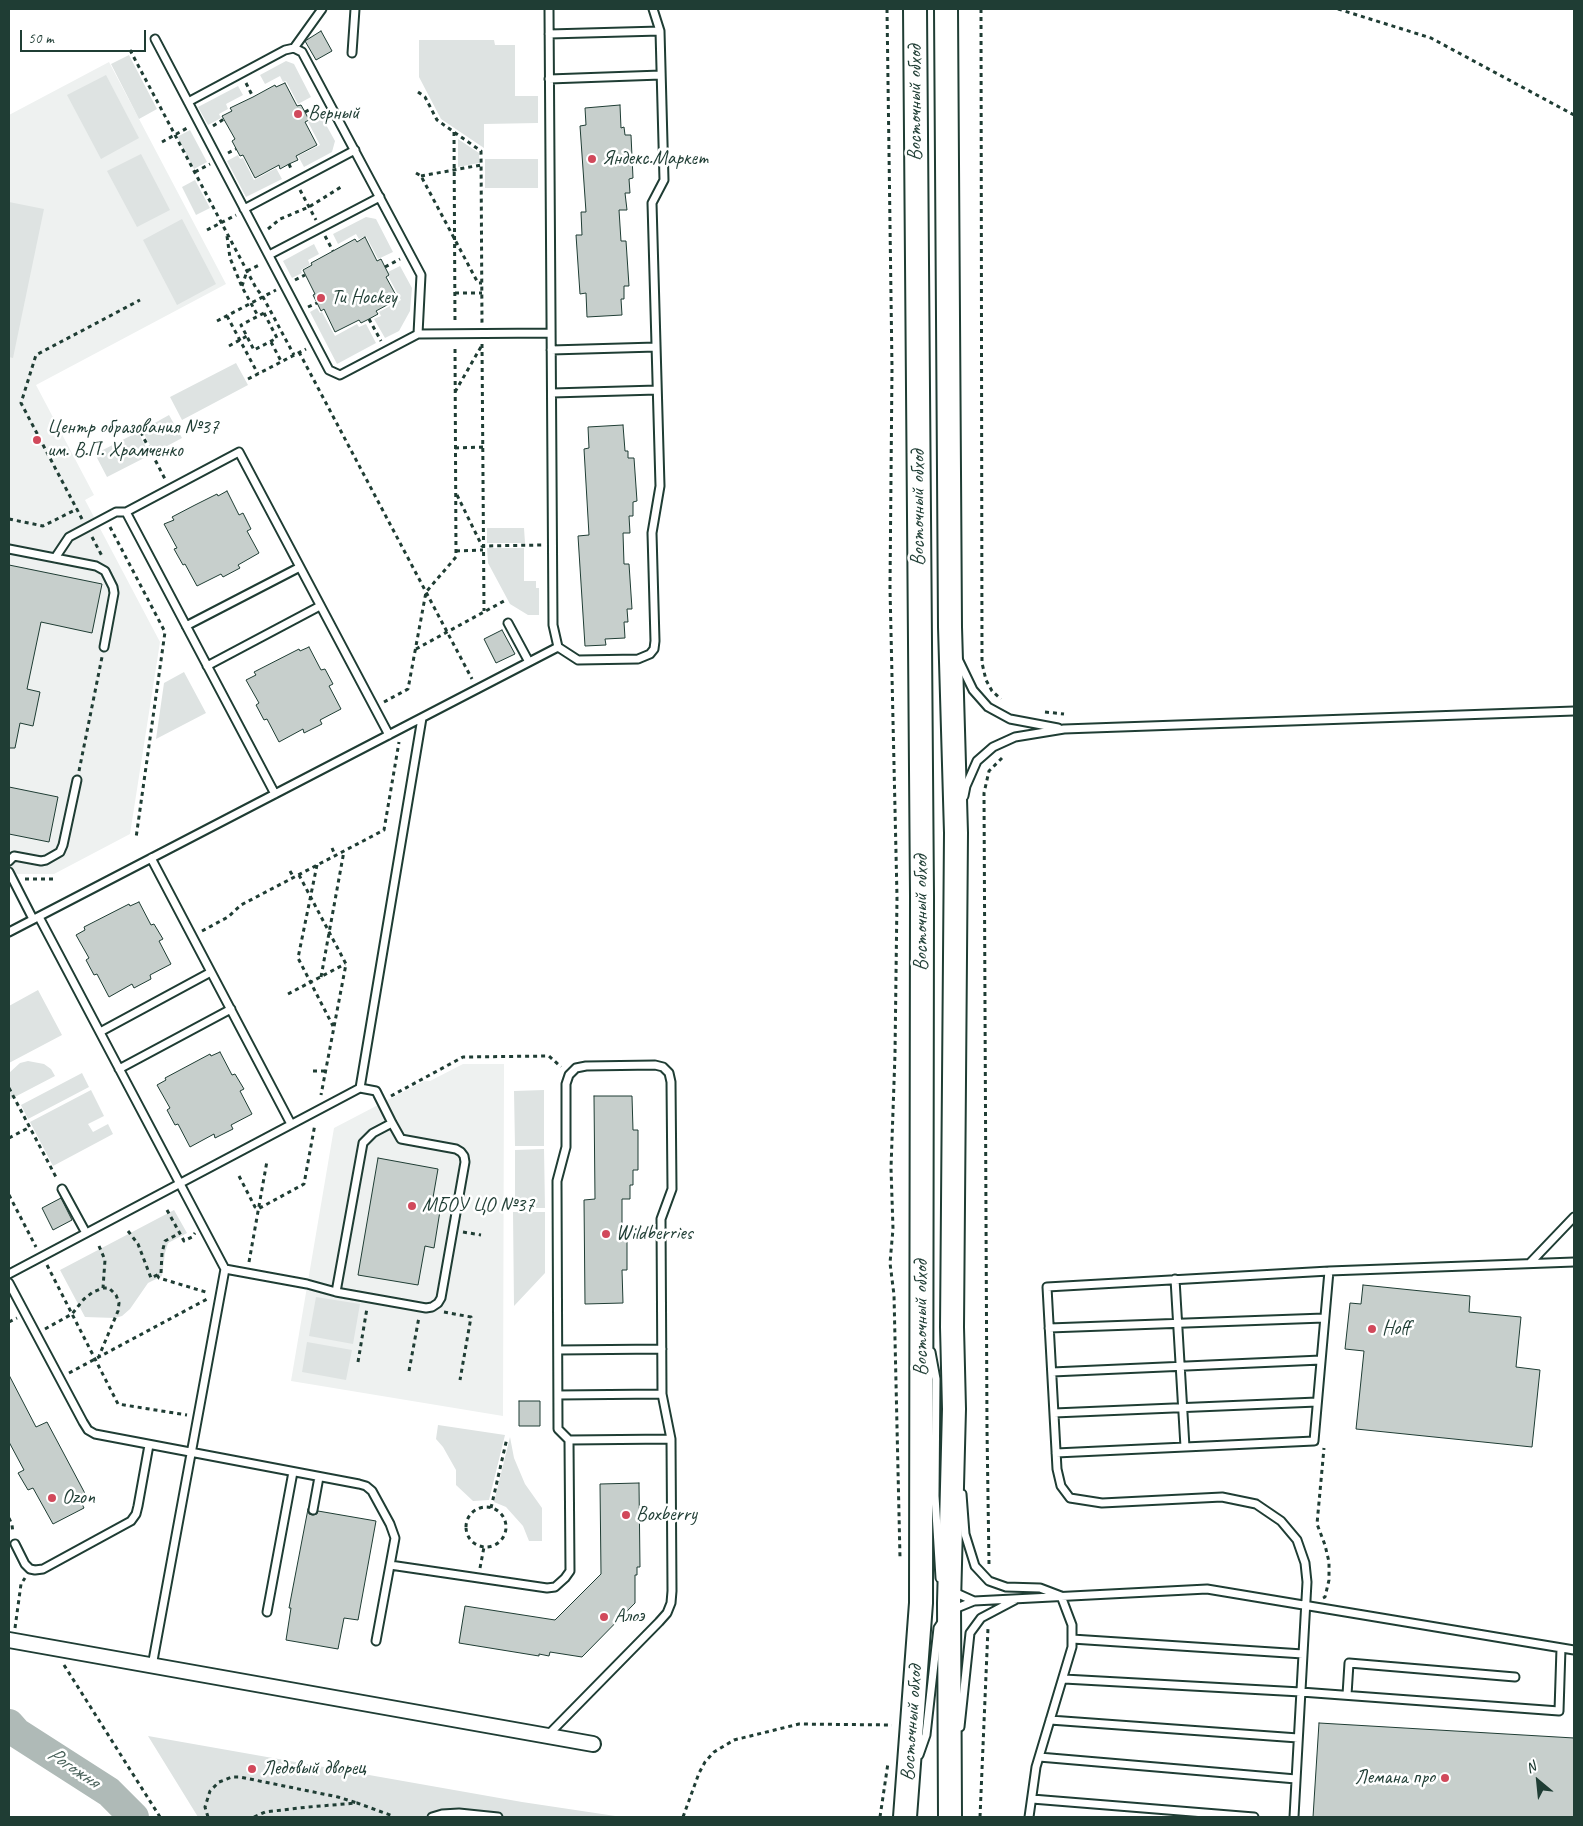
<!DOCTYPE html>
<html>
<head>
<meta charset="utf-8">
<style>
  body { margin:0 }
  #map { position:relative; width:1583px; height:1826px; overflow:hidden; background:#fff; font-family:Caveat,sans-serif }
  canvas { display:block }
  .frame { position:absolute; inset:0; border:10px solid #1f3d34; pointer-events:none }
  .north { position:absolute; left:1513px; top:1756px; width:50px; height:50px; -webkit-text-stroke:4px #fff; paint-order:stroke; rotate:332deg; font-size:14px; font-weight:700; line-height:20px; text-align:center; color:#1f3d34 }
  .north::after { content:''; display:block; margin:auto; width:18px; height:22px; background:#1f3d34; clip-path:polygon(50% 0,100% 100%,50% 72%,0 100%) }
  .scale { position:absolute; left:20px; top:30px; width:126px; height:22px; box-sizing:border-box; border:2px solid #1f3d34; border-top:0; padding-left:6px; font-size:15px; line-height:18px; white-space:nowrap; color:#1f3d34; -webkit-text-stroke:4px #fff; paint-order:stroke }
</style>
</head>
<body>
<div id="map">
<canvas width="1583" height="1826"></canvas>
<div class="frame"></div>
<div class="north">N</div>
<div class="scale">50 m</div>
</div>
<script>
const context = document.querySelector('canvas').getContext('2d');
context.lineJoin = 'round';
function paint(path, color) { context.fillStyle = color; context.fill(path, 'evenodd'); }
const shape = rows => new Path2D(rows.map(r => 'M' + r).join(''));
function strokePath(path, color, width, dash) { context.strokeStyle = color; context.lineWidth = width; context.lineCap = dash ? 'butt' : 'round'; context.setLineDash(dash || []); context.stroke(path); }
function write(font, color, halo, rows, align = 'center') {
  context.font = font + ' Caveat,sans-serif'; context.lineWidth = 5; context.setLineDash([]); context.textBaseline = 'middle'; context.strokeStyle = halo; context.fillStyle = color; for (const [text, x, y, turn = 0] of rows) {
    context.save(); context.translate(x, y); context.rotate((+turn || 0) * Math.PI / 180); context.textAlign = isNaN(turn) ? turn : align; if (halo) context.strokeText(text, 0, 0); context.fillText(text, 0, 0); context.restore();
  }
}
paint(shape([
  [109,62,226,284,36,385,94,495,85,500,160,642,130,834,54,874,9,874,9,115],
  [463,1064,504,1064,503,1416,291,1381,334,1128,424,1081,430,1081]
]), '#eef1f0');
paint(shape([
  [419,40,494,40,495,45,515,45,515,96,538,96,538,123,484,124,484,148,441,119,419,77],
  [129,55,157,109,139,119,111,64],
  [286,61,294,64,311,97,298,104,286,81,283,82,280,76,265,84,260,75],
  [106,75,139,138,101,159,67,95],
  [238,86,243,95,226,104,228,109,219,114,221,118,208,125,198,107],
  [319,112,335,141,332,152,304,167,298,156,320,145,308,122,311,120,309,117],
  [190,130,207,162,194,169,177,137],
  [458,139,479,153,479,163,458,167],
  [141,154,170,210,137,227,107,171],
  [238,155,240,159,243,158,254,180,276,168,282,179,246,197,227,161],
  [485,159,538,159,538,188,485,188],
  [195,180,210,208,196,215,182,187],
  [9,202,44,209,13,358,9,357],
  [366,217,376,219,393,252,378,259,366,236,359,239,356,234,338,244,333,234],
  [182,219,216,284,177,305,143,240],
  [314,244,319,254,308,260,310,265,301,270,302,273,292,278,283,261],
  [400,266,412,288,410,311,399,331,385,338,374,319,381,316,379,312,401,300,388,276,390,275,388,272],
  [317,308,320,313,322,312,335,336,357,324,359,327,366,324,376,343,337,364,310,312],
  [236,363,248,385,182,420,170,397],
  [169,415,182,438,154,453,142,430],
  [138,432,150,455,107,477,95,454],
  [487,528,524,528,525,543,487,543],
  [487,548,524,548,524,581,536,581,536,588,539,588,539,615,528,615,510,604,488,563],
  [184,672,206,713,156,739,164,683],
  [38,990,62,1035,9,1063,9,1006],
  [28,1061,44,1064,51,1069,55,1076,9,1100,9,1073,20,1063],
  [82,1073,89,1087,28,1119,21,1105],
  [91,1090,104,1116,88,1124,93,1132,108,1124,113,1134,53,1166,30,1122],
  [544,1090,544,1146,515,1146,514,1091],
  [544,1149,545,1208,515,1208,515,1150],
  [174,1210,187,1233,168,1243,165,1253,162,1276,148,1283,130,1309,122,1316,115,1318,85,1317,60,1270],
  [513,1212,545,1212,545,1273,514,1306],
  [316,1297,360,1304,353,1344,309,1336],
  [307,1342,352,1350,346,1380,302,1372],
  [438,1425,505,1435,489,1500,473,1501,456,1485,456,1470,443,1447,436,1439],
  [510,1437,514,1458,525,1484,542,1508,542,1541,529,1541,523,1526,506,1507,494,1502],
  [148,1736,522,1802,622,1817,198,1817]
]), '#dee3e2');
strokePath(shape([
  [9,1724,17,1733,109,1792,134,1817]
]), '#afbab7', 30);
const building = shape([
  [321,31,332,51,316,60,305,41,321,31],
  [285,83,297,106,301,105,305,112,309,120,305,122,317,145,296,156,298,160,289,164,280,169,279,165,255,178,243,155,240,156,232,141,235,139,222,116,232,111,230,108,253,97,275,85,276,87,285,83],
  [620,105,621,128,624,127,625,135,631,135,633,178,629,179,630,193,625,193,627,210,619,210,621,241,626,241,629,286,624,286,624,299,621,299,622,315,587,317,586,293,580,294,576,235,582,235,581,212,586,212,580,126,586,125,585,108,620,105],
  [365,237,377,261,381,259,389,275,386,277,398,299,376,311,378,314,369,319,361,323,359,320,335,332,324,309,321,311,313,295,315,294,303,270,312,265,311,263,355,239,357,242,365,237],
  [623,425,625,451,628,451,628,458,634,458,637,501,633,502,633,516,629,516,630,533,623,533,624,564,629,564,632,609,627,609,628,622,624,622,625,638,605,639,606,645,585,646,578,536,589,535,584,449,589,448,588,427,623,425],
  [227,491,239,515,243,513,251,529,247,531,259,553,238,565,240,568,223,577,221,574,197,586,185,564,183,565,174,549,177,548,164,524,174,520,172,517,195,505,217,494,218,496,227,491],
  [9,565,102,584,92,633,41,622,27,689,40,692,33,726,20,723,15,748,9,748,9,565],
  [502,630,515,654,496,663,484,639,502,630],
  [309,647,321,670,325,669,333,684,329,686,341,709,320,720,322,724,304,733,303,729,279,742,267,719,264,720,256,705,259,703,246,680,256,675,254,672,299,649,300,651,309,647],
  [9,787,58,797,49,842,9,834,9,787],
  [139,902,151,925,154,924,163,939,159,941,171,964,150,975,151,979,134,988,132,984,109,997,97,974,94,975,86,960,89,958,76,935,85,930,84,927,129,904,130,906,139,902],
  [220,1052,232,1075,235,1074,244,1089,240,1091,252,1114,231,1125,233,1129,215,1138,214,1134,190,1147,178,1124,175,1125,167,1110,170,1108,157,1085,166,1080,165,1078,210,1054,211,1056,220,1052],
  [594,1096,632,1096,633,1130,638,1130,638,1170,633,1170,633,1185,630,1185,630,1199,622,1199,622,1232,627,1232,627,1270,622,1270,623,1303,585,1304,584,1200,595,1199,594,1096],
  [378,1158,438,1169,431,1209,440,1211,434,1248,425,1246,418,1285,358,1275,378,1158],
  [61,1198,72,1220,53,1230,42,1208,61,1198],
  [1363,1285,1470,1296,1469,1312,1521,1317,1516,1367,1540,1370,1532,1447,1356,1429,1364,1351,1345,1349,1350,1303,1361,1304,1363,1285],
  [9,1375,36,1427,47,1422,89,1501,82,1504,84,1508,53,1524,33,1488,28,1490,18,1473,24,1470,9,1442,9,1375],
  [519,1401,540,1401,540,1426,519,1426,519,1401],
  [639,1483,640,1567,637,1567,637,1575,635,1575,635,1603,582,1657,550,1652,549,1656,539,1654,539,1656,459,1643,465,1606,555,1620,601,1574,600,1484,639,1483],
  [308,1509,309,1514,313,1515,317,1514,318,1511,376,1521,358,1620,344,1618,338,1649,286,1640,291,1608,289,1608,308,1509],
  [1319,1723,1574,1738,1574,1817,1313,1817,1319,1723]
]);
paint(building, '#c7cfcc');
strokePath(building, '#1f3d34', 1);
const service = shape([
  [549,9,553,625,558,647],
  [549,34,660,31],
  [155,39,329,370,340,375,418,334,551,333],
  [294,48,322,9],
  [352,53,355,9],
  [549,79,661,75],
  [188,102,285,50,294,48,302,52,421,275,418,334],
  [244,209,355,150],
  [269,255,380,197],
  [551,350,656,347],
  [552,393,657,390],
  [9,549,96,566,105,571,113,587,114,593,104,647],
  [55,558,69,537,116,512,126,512],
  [508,623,529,662],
  [186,626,300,567],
  [959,661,973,690,988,707,1010,719,1058,728],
  [207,666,320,606],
  [275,794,126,512,239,452,389,735],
  [964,796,966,786,977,761,993,747,1015,737,1064,729,1574,711],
  [151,858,291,1124],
  [9,861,14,856,41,861,46,860,60,852,63,845,77,780],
  [9,872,33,919],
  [39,917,225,1269,152,1666],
  [9,932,558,647,578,660,638,659,650,654,654,649,655,641,652,533,660,486,652,203,664,180,660,31,653,9],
  [100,1032,211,972],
  [119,1069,231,1009],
  [360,1088,376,1091,392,1123,401,1139,456,1149,461,1152,464,1156,465,1162,441,1298,438,1303,432,1307,426,1308,336,1292,363,1143,373,1133,392,1123],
  [62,1189,86,1233],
  [1530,1263,1574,1217],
  [225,1269,307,1284,336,1292],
  [9,1274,360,1088,422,718],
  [1175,1279,1185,1447],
  [9,1283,83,1422,88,1430,95,1434,359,1484,366,1486,372,1491,390,1524,395,1538,376,1641],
  [1049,1328,1324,1318],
  [558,1350,662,1349],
  [931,1352,936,1379,935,1496,940,1578],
  [1052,1372,1321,1360],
  [558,1395,662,1394],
  [1054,1413,1317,1402],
  [1056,1453,1314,1441,1329,1271],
  [962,1494,965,1534,975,1566,989,1581,1006,1587,1040,1588,1061,1596,1072,1625,1072,1647,1036,1767,1029,1817],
  [313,1510,319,1477],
  [15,1544,25,1564,30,1569,35,1570,43,1569,131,1521,136,1514,138,1506,149,1445],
  [390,1565,547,1588,555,1587,565,1578,570,1571,569,1440],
  [954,1592,974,1601],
  [952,1610,974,1601,1207,1589,1574,1650],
  [267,1612,293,1472],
  [1072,1639,1303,1654],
  [1064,1679,1301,1692,1559,1711,1561,1648],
  [1347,1695,1349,1663,1515,1677],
  [1050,1720,1298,1738],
  [960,1727,970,1633,981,1618,1015,1600],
  [547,1736,659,1622,667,1613,671,1603,672,1591,671,1439,662,1394,661,1219,672,1189,671,1082,669,1073,663,1067,655,1065,586,1066,576,1068,569,1075,566,1084,566,1147,557,1181,558,1429,569,1440,671,1439],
  [919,1755,926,1735,938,1628,942,1622],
  [1039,1757,1296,1779],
  [1032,1799,1254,1817],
  [432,1817,442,1814,459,1813,498,1817],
  [1294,1817,1307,1582,1305,1563,1297,1540,1281,1521,1256,1504,1222,1497,1102,1503,1070,1498,1061,1486,1057,1469,1047,1287,1329,1271,1574,1262]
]);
const minor = shape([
  [9,1640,593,1744]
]);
const primary = shape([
  [946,9,950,627,956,833,952,1327,954,1409,949,1603,950,1817],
  [905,1817,921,1603,922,896,915,9]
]);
strokePath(service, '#1f3d34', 11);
strokePath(minor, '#1f3d34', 18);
strokePath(primary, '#1f3d34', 26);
strokePath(shape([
  [887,9,892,368,890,588,897,897,895,1054,891,1168,893,1229,890,1263,894,1295,900,1558],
  [981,9,982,663,986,680,992,691,1001,699],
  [1338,9,1431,38,1574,115],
  [130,50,256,288,263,297,294,355],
  [246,83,253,97],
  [418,92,425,97,437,120,481,151,482,323],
  [305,112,319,105],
  [213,126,224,119],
  [454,132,455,324],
  [162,142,189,127],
  [228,153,236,149],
  [289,164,292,171],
  [195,172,210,164],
  [416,173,421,176,478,283,482,283],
  [421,176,481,165],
  [300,190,316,220],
  [268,229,280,219,309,207,341,187],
  [207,230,236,215],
  [227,236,230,258,242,287,258,316],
  [325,236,333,251],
  [385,267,400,259],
  [295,280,305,275],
  [242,286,247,271,261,264],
  [455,293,482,293],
  [308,307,317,303],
  [264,313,277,338,254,350,241,325,264,313],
  [227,316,258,374],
  [369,319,381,341],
  [217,321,276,290],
  [271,342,281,361],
  [482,344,484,611],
  [229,346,247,336],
  [299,352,472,679],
  [248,379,306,349],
  [455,392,482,345],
  [137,425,165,479],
  [455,448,483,447],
  [457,495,482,546,542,545],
  [9,519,43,526,77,509],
  [82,519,21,403,36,355,140,300],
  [110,527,165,632,136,838],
  [92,537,102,556],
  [456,551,483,550],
  [416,649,504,601],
  [384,702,408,689,426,592,456,557,455,345],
  [1045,712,1064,714],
  [79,771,102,657],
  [332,848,335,855],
  [317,865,298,958,333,1026],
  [290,871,294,878],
  [299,875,346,964,321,1095],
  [25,879,57,879],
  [202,931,228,917,241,905,384,830,399,742],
  [321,977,344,851],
  [288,994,345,964],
  [313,1071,325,1071],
  [9,1088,57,1179],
  [391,1096,463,1057,549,1056,561,1067],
  [9,1138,30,1127],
  [239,1176,255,1207,258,1209,304,1184,315,1124],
  [9,1195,36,1247],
  [167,1210,184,1241,192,1237,195,1233],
  [128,1231,138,1244,151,1278,161,1273,162,1253,165,1241,180,1233],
  [463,1232,481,1235],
  [99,1246,105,1260,103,1288],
  [249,1262,267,1161],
  [47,1265,118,1404,187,1415],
  [157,1275,159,1278,209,1293],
  [444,1312,471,1317,460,1380],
  [9,1322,17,1318],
  [45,1329,72,1314,84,1299,93,1292,103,1288,109,1288,116,1295,119,1303,118,1311,99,1356],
  [358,1362,367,1308],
  [409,1371,419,1317],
  [69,1373,209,1298],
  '466 1527a20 20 0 1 1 40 0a20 20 0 1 1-40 0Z',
  [491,1508,507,1438],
  [9,1518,12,1525,13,1533],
  [989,1564,987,1429,984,793,989,771,1002,758],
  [480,1568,484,1547],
  [1323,1598,1325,1597,1329,1580,1329,1562,1325,1545,1317,1524,1324,1448],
  [15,1628,21,1584,25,1578],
  [64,1665,160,1817],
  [208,1817,205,1807,210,1791,219,1782,232,1777,240,1777,338,1797,357,1803],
  [254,1817,265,1812,308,1807,357,1803,393,1816],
  [683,1817,699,1773,705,1762,714,1752,734,1740,799,1724,892,1725],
  [880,1817,888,1763],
  [980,1817,988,1628]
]), '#1f3d34', 3, [4, 4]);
strokePath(service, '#fff', 7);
strokePath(minor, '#fff', 14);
strokePath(primary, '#fff', 22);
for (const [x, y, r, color] of [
  [298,114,5,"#d1495b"],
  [592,159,5,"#d1495b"],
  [321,298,5,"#d1495b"],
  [37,440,5,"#d1495b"],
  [412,1206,5,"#d1495b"],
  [606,1234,5,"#d1495b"],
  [1372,1329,5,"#d1495b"],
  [52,1498,5,"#d1495b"],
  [626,1515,5,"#d1495b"],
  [604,1617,5,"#d1495b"],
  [252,1769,5,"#d1495b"],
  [1445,1778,5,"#d1495b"]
]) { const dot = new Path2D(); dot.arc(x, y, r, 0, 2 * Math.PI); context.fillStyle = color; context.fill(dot); strokePath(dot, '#fff', 2); }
write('20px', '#1f3d34', '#fff', [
  ["Восточный обход",916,103,-90],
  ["Восточный обход",919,508,-90],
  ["Восточный обход",922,913,-90],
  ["Восточный обход",922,1318,-90],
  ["Восточный обход",912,1723,-86]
]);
write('20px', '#1f3d34', '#fff', [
  ["Верный",308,114],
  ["Яндекс.Маркет",602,159],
  ["Tu Hockey",331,298],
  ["Центр образования №37",47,428],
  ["им. В.П. Храмченко",47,451],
  ["МБОУ ЦО №37",422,1206],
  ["Wildberries",616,1234],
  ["Hoff",1382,1329],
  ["Ozon",62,1498],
  ["Boxberry",636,1515],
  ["Алоэ",614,1617],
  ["Ледовый дворец",262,1769],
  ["Лемана про",1435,1778,"right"]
], 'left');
write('italic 21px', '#4a625b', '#fff', [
  ["Рогожня",73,1768,34]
]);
</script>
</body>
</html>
